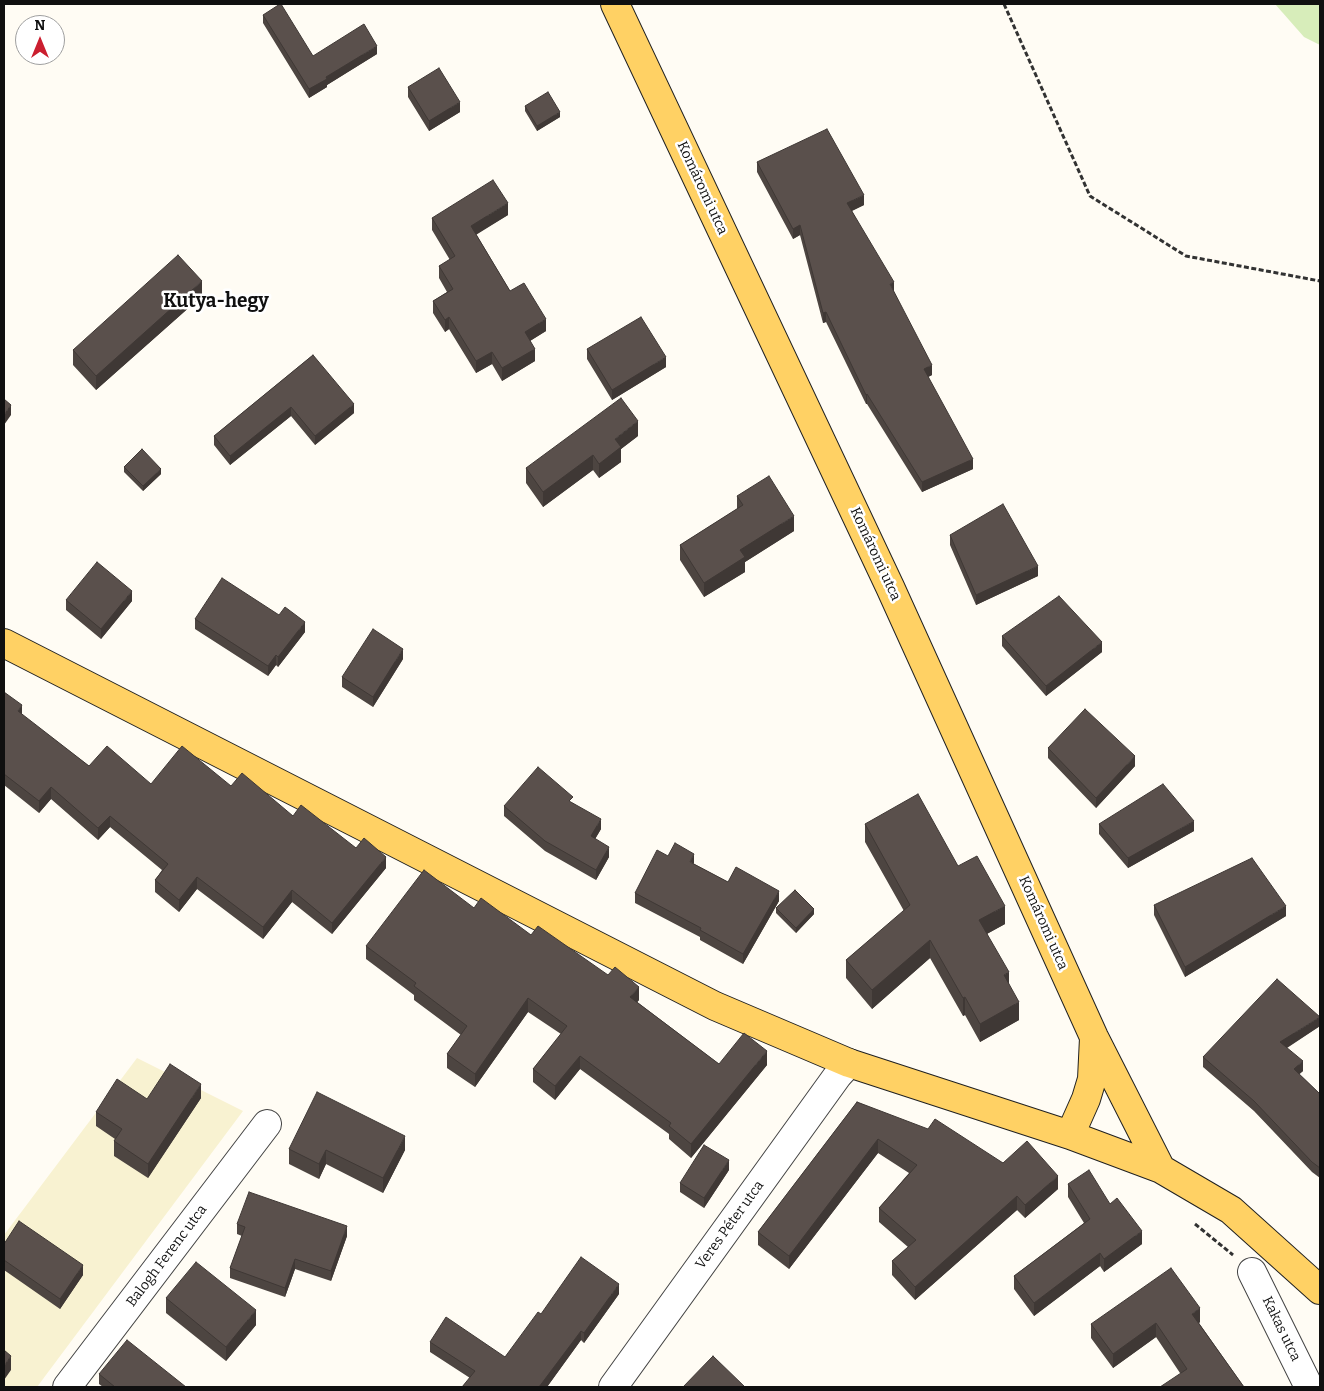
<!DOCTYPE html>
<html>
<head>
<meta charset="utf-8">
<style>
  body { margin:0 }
  #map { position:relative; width:1324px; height:1391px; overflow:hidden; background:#fffcf4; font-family:Bitter,serif }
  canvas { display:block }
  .frame { position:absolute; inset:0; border:5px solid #101010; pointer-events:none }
  .north { position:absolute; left:15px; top:15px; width:50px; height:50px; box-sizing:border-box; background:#fff; border:1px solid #9f9f9f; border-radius:50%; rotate:0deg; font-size:14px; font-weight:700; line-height:20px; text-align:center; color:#101010 }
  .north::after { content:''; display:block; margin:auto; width:18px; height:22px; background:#cb1e2f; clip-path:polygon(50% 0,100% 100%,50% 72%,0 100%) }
</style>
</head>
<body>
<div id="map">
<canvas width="1324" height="1391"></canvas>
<div class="frame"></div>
<div class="north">N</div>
</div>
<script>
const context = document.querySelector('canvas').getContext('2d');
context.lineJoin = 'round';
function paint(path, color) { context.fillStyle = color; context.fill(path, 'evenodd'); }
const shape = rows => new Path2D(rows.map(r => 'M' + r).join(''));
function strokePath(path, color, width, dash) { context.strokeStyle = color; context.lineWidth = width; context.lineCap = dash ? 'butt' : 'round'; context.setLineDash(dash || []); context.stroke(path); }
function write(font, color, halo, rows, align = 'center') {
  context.font = font + ' Bitter,serif'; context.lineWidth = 5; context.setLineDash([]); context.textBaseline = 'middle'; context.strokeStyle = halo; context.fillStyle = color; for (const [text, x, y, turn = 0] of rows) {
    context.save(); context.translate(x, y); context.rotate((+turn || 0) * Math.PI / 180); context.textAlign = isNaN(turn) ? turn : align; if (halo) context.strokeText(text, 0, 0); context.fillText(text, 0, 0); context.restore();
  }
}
paint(shape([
  [137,1058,243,1111,37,1387,4,1387,4,1235]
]), '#f8f2d1');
paint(shape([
  [1275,4,1320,4,1320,45,1304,37]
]), '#d7edba');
const minor = shape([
  [1252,1272,1309,1387],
  [67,1387,267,1124],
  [613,1387,838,1075,849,1063]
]);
const major = shape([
  [615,4,890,587,1094,1037,1161,1169],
  [4,643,715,1006,849,1063,1070,1135,1161,1169,1231,1210,1320,1290],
  [1070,1135,1086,1099,1092,1079,1094,1038]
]);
strokePath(minor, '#434343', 30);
strokePath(major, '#212121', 30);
strokePath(shape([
  [1004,4,1090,196,1186,256,1320,281],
  [1195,1224,1233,1255]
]), '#323232', 3, [5, 2.5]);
strokePath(minor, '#fff', 28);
strokePath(major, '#ffd164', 28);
paint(shape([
  [263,15,313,56,377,54,327,85,327,87,309,98,263,23],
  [408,87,460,112,429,131,408,97],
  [525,106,560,117,537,131,525,111],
  [757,162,864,205,852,211,894,292,932,375,928,377,973,469,922,492,867,404,866,404,826,322,823,323,800,235,793,239,757,172],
  [508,215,476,234,510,291,546,331,530,341,535,361,502,381,492,364,476,373,449,329,445,332,433,313,433,301,447,292,439,278,439,266,450,260,432,230,432,218],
  [202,296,96,390,73,365,73,350],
  [587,349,666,367,612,400,587,359],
  [313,355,354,413,315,445,291,416,230,465,214,445,214,436],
  [638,436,621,449,621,462,599,478,593,470,543,507,526,483,526,468],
  [124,467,161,474,143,491,124,472],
  [737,496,794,531,745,562,745,572,704,597,680,560,680,545,737,509],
  [950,535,1038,576,976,605,950,545],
  [66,600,132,601,101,639,66,610],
  [195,619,305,632,278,667,276,665,268,676,195,629],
  [1002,636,1102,652,1046,696,1002,646],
  [403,659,373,707,342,687,342,677],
  [4,692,22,715,89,766,151,784,231,786,293,816,356,848,386,868,332,934,292,902,263,939,197,889,179,912,155,892,155,880,162,870,110,827,98,840,51,799,39,813,4,785],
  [1048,748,1135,766,1096,808,1048,758],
  [573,803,601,829,595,839,609,857,596,880,545,851,504,816,504,806],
  [865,824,958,866,1005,924,987,934,1009,984,1019,1020,980,1042,965,1015,963,1016,930,958,872,1009,846,978,846,960,904,911,865,842],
  [1099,824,1194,831,1128,868,1099,834],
  [668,856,694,864,728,882,779,901,743,964,700,940,700,937,635,903,635,893],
  [1154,905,1286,916,1185,977,1154,915],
  [474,908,531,935,639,1000,637,1002,719,1064,767,1065,691,1158,669,1139,669,1134,580,1069,555,1100,533,1082,533,1069,561,1034,528,1012,475,1087,447,1068,447,1054,461,1035,414,1000,414,995,366,959,366,946],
  [776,908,814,914,796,933,776,913],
  [1320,1026,1287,1048,1303,1071,1299,1074,1320,1094,1320,1178,1312,1172,1254,1111,1203,1067,1203,1057],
  [201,1098,148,1178,114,1156,114,1141,115,1139,96,1126,96,1112,147,1099],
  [857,1102,1003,1163,1058,1189,1025,1218,1017,1210,915,1300,892,1275,892,1261,908,1247,879,1222,879,1208,909,1173,878,1153,789,1269,758,1245,758,1232],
  [289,1149,405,1150,383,1193,326,1164,319,1179,289,1164],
  [729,1170,704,1208,680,1192,680,1183],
  [1068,1184,1110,1204,1142,1244,1104,1272,1100,1266,1034,1316,1014,1289,1014,1276,1084,1223,1068,1197],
  [237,1224,347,1236,331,1281,295,1269,285,1297,230,1278,230,1268,242,1236,237,1234],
  [4,1244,83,1275,60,1309,4,1270],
  [619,1294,584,1343,581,1340,547,1387,462,1387,470,1378,430,1352,430,1342,505,1357,541,1314],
  [166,1298,256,1325,226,1361,166,1313],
  [1200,1322,1199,1323,1244,1387,1180,1373,1156,1337,1113,1368,1091,1338,1091,1324],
  [99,1374,186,1387,103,1387,99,1384]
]), '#4d4541');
paint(shape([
  [377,46,377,54,327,85,327,87,309,98,309,89,326,77],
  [460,102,460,112,429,131,429,121],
  [560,112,560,117,537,131,537,126],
  [864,195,864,205,847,213,847,203],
  [508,203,508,215,471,238,471,226],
  [800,225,800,235,793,239,793,229],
  [202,281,202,296,96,390,96,376],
  [894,282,894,292,890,284],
  [826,312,826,322,823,323,823,313],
  [449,317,449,329,445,332,445,320],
  [546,319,546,331,525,344,525,332],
  [535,349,535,361,502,381,502,368],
  [492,352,492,364,476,373,476,361],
  [666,357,666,367,612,400,612,390],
  [932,365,932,375,924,379,924,369],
  [867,394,867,404,866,404,866,395],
  [354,404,354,413,315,445,315,436],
  [11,405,11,415,4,425,4,415],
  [291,407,291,416,230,465,230,456],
  [638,421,638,436,621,449,621,462,599,478,599,464,615,439],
  [593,455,593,470,543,507,543,492],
  [973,459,973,469,922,492,922,482],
  [161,469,161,474,143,491,143,486],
  [794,516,794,531,745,562,745,572,704,597,704,583,740,550],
  [1038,566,1038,576,976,605,976,595],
  [132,591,132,601,101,639,101,629],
  [305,622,305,632,278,667,278,657],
  [1102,642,1102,652,1046,696,1046,686],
  [403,649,403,659,373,707,373,697],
  [276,655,276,665,268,676,268,666],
  [22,705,22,717,18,711],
  [1135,756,1135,766,1096,808,1096,798],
  [51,787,51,799,39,813,39,801],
  [110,816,110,827,98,840,98,828],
  [601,819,601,829,591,846,591,836],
  [1194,821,1194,831,1128,868,1128,858],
  [609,847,609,857,596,880,596,870],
  [694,854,694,864,690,862],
  [386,857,386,868,332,934,332,923],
  [197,877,197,889,179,912,179,900],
  [292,890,292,902,263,939,263,927],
  [779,891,779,901,743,964,743,954],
  [1005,906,1005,924,979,938,979,920],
  [1286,906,1286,916,1185,977,1185,967],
  [814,909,814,914,796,933,796,928],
  [930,940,930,958,872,1009,872,990],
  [1009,972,1009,991,1004,975],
  [639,987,639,1000,630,1011,630,997],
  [965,997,965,1015,963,1016,963,998],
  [528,998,528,1012,475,1087,475,1074],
  [1019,1002,1019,1020,980,1042,980,1024],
  [1320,1017,1320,1026,1280,1052,1280,1042],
  [767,1051,767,1065,691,1158,691,1144],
  [580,1056,580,1069,555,1100,555,1086],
  [1303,1061,1303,1071,1294,1079,1294,1069],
  [201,1084,201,1098,148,1178,148,1164],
  [405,1136,405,1150,383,1193,383,1178],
  [878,1139,878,1153,789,1269,789,1256],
  [326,1150,326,1164,319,1179,319,1164],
  [729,1160,729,1170,704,1208,704,1198],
  [1058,1176,1058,1189,1025,1218,1025,1205],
  [1017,1196,1017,1210,915,1300,915,1287],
  [347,1226,347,1236,331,1281,331,1271],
  [1142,1231,1142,1244,1104,1272,1104,1259],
  [1100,1253,1100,1266,1034,1316,1034,1303],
  [295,1259,295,1269,285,1297,285,1288],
  [83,1265,83,1275,60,1309,60,1299],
  [619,1284,619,1294,584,1343,584,1333],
  [1200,1308,1200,1322,1192,1328,1192,1314],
  [256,1310,256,1325,226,1361,226,1347],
  [1156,1323,1156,1337,1113,1368,1113,1354],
  [581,1331,581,1340,547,1387,539,1387],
  [11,1356,11,1370,4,1380,4,1366]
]), '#3f3835');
const building = shape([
  [280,4,281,4,313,56,364,24,377,46,326,77,327,79,309,89,263,15,280,4],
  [439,68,460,102,429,121,408,87,439,68],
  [548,92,560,112,537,126,525,106,548,92],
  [827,129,864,195,847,203,894,282,890,284,932,365,924,369,973,459,922,482,867,394,866,395,826,312,823,313,800,225,793,229,757,162,827,129],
  [493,180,508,203,471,226,510,291,524,283,546,319,525,332,535,349,502,368,492,352,476,361,449,317,445,320,433,301,453,289,439,266,455,256,432,218,493,180],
  [178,255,202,281,96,376,73,350,178,255],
  [641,317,666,357,612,390,587,349,641,317],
  [313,355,354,404,315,436,291,407,230,456,214,436,313,355],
  [621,398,638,421,615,439,621,447,599,464,593,455,543,492,526,468,621,398],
  [4,399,11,405,4,415,4,399],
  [142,449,161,469,143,486,124,467,142,449],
  [769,476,794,516,740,550,745,557,704,583,680,545,743,505,737,496,769,476],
  [1003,504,1038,566,976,595,950,535,1003,504],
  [97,562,132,591,101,629,66,600,97,562],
  [222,578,279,615,285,607,305,622,278,657,276,655,268,666,195,619,222,578],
  [1059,596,1102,642,1046,686,1002,636,1059,596],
  [373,629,403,649,373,697,342,677,373,629],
  [4,692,22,705,18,711,89,766,107,746,151,784,182,746,231,786,242,773,293,816,301,805,356,848,364,838,386,857,332,923,292,890,263,927,197,877,179,900,155,880,168,864,110,816,98,828,51,787,39,801,4,774,4,692],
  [1085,709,1135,756,1096,798,1048,748,1085,709],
  [538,767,573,797,569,801,601,819,591,836,609,847,596,870,545,841,504,806,538,767],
  [1163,784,1194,821,1128,858,1099,824,1163,784],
  [918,794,958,866,977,856,1005,906,979,920,1009,972,1004,975,1019,1002,980,1024,965,997,963,998,930,940,872,990,846,960,910,905,865,824,918,794],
  [675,843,694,854,690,862,728,882,736,867,779,891,743,954,700,930,701,928,635,893,657,850,668,856,675,843],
  [1252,858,1286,906,1185,967,1154,905,1252,858],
  [424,870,474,908,481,898,531,935,538,926,608,975,615,967,639,987,630,997,719,1064,744,1033,767,1051,691,1144,669,1126,671,1123,580,1056,555,1086,533,1069,567,1026,528,998,475,1074,447,1054,467,1026,414,986,416,983,366,946,424,870],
  [795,890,814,909,796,928,776,908,795,890],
  [1277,979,1320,1017,1280,1042,1303,1061,1294,1069,1320,1094,1320,1168,1312,1162,1254,1101,1203,1057,1277,979],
  [170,1064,201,1084,148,1164,114,1141,122,1129,96,1112,117,1079,147,1099,170,1064],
  [317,1092,405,1136,383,1178,326,1150,319,1164,289,1149,317,1092],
  [857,1102,928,1129,935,1119,1003,1163,1027,1141,1058,1176,1025,1205,1017,1196,915,1287,892,1261,916,1240,879,1208,917,1165,878,1139,789,1256,758,1232,857,1102],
  [704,1145,729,1160,704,1198,680,1183,704,1145],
  [1089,1170,1110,1204,1117,1198,1142,1231,1104,1259,1100,1253,1034,1303,1014,1276,1090,1219,1068,1184,1089,1170],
  [249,1192,347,1226,331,1271,295,1259,285,1288,230,1268,245,1227,237,1224,249,1192],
  [19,1221,83,1265,60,1299,4,1260,4,1244,19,1221],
  [581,1257,619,1284,584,1333,581,1331,539,1387,462,1387,475,1371,430,1342,446,1317,505,1357,538,1312,541,1314,581,1257],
  [196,1262,256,1310,226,1347,166,1298,196,1262],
  [1171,1268,1200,1308,1192,1314,1244,1387,1160,1387,1187,1369,1156,1323,1113,1354,1091,1324,1171,1268],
  [127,1340,186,1387,115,1387,99,1374,127,1340],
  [4,1350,11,1356,4,1366,4,1350],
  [713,1356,745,1387,683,1387,713,1356]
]);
paint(building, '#5a504c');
strokePath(building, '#3f3835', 1);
write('14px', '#101010', '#fff', [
  ["Komáromi utca",702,188,65],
  ["Komáromi utca",875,554,65],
  ["Komáromi utca",1043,923,66],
  ["Veres Péter utca",730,1225,-54],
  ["Balogh Ferenc utca",167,1256,-53],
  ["Kakas utca",1281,1329,64]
]);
write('bold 19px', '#101010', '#fff', [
  ["Kutya-hegy",216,302]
]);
</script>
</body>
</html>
